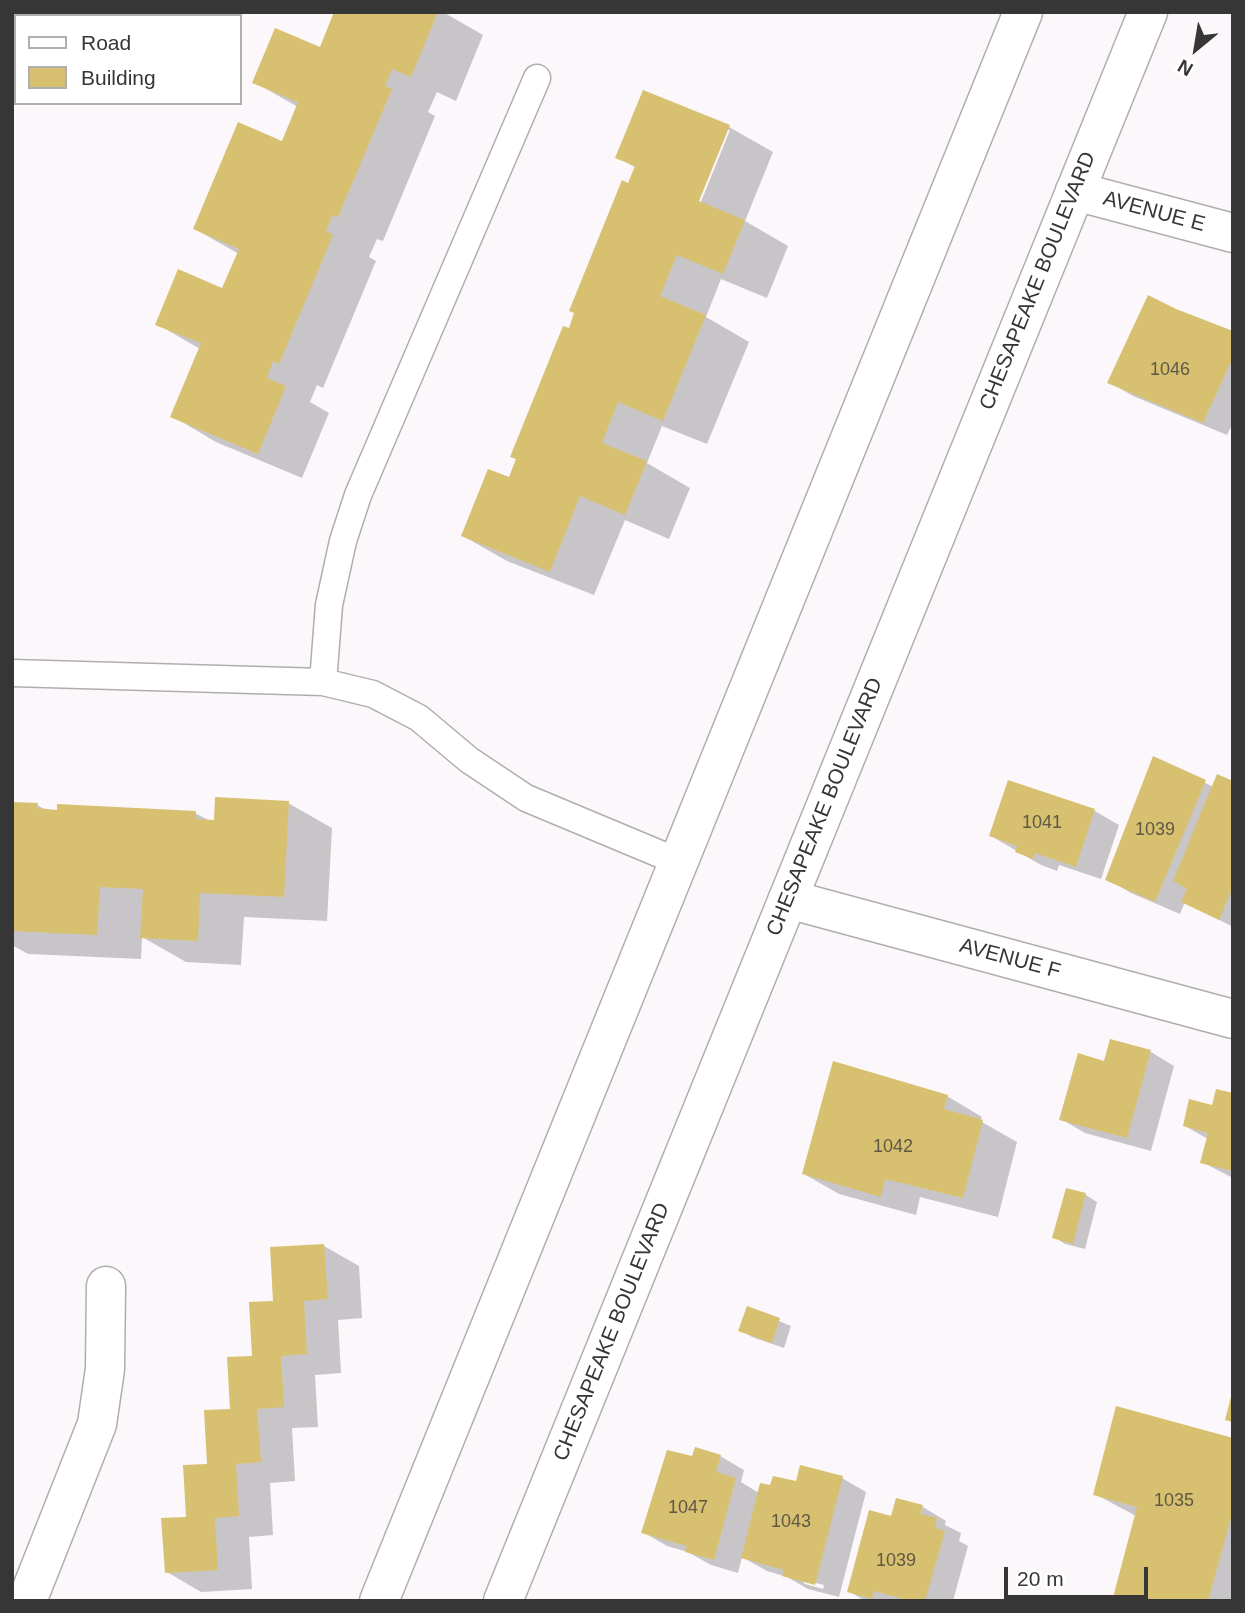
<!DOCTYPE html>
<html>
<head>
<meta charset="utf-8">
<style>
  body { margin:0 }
  #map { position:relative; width:1245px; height:1613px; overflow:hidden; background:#fbf7fa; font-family:Helvetica,sans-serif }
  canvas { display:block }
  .frame { position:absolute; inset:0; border:14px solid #373637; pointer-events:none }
  .legend { position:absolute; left:14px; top:14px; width:228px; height:91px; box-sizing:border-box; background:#fff; border:2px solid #afafaf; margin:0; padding:9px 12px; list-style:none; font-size:21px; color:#373637 }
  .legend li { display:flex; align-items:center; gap:14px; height:35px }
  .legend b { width:35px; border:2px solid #afafaf }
  .north { position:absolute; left:1161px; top:14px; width:70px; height:70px; -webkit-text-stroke:5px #fff; paint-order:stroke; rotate:210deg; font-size:19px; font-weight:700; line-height:28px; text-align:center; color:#373637 }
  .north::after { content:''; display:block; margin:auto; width:24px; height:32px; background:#373637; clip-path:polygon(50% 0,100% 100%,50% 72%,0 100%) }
  .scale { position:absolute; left:1004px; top:1567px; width:144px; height:32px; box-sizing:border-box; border:4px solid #373637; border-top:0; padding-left:9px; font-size:21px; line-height:24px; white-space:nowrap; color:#373637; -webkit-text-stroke:5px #fff; paint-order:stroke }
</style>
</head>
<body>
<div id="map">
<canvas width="1245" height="1613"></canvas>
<div class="frame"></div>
<ul class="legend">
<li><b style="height:9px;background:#fff"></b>Road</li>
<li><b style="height:19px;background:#d7c06f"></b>Building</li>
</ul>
<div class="north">N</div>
<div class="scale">20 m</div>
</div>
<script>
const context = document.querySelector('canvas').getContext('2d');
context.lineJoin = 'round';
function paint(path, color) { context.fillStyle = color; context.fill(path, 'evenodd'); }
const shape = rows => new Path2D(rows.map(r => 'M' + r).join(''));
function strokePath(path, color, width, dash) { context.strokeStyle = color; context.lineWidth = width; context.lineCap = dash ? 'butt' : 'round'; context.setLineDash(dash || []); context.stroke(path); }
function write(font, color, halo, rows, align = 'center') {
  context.font = font + ' Helvetica,sans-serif'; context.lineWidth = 6; context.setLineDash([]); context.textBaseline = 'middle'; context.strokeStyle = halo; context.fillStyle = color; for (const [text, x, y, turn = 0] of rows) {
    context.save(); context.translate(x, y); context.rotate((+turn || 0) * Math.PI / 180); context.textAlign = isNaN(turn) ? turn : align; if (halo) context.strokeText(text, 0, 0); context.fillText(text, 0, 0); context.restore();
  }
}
paint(shape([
  [107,12,193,12,194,16,107,16],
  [336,12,443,12,483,35,456,101,437,92,428,112,435,116,383,241,377,239,369,257,376,261,323,388,317,385,310,402,329,413,302,478,216,442,172,416,200,349,157,324,223,290,239,254,195,229,283,144,298,107,254,82,321,49],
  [644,92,729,127,773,152,745,221,788,246,767,298,721,279,706,317,749,342,707,444,662,426,647,463,690,488,669,539,625,520,594,595,507,561,463,536,510,479,518,460,512,457,570,330,636,168,617,157],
  [726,130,730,130,698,209,694,208],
  [1175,311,1233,333,1233,423,1227,435,1133,396,1109,382],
  [1154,759,1214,787,1233,783,1233,927,1185,902,1180,914,1131,893,1107,879],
  [1009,782,1095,811,1119,825,1101,879,1059,865,1057,871,1041,865,991,836],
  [12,803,37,805,48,811,195,813,210,821,288,803,332,828,327,921,244,917,241,965,186,962,142,937,141,959,28,954,12,945],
  [1151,1052,1174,1066,1151,1151,1085,1133,1061,1119,1105,1063],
  [1233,1095,1233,1178,1202,1162,1208,1139,1185,1126],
  [947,1096,982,1117,980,1121,1017,1142,998,1217,920,1197,916,1215,839,1194,804,1174],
  [1067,1190,1086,1195,1097,1202,1085,1249,1065,1244,1054,1237],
  [324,1246,359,1266,362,1318,338,1320,341,1373,315,1375,318,1427,292,1428,295,1481,270,1483,273,1535,249,1537,252,1589,201,1592,167,1572,275,1302],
  [748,1308,791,1326,784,1348,752,1337,741,1330],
  [1233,1439,1233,1601,1114,1601,1136,1516,1095,1494],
  [720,1456,744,1470,741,1482,759,1493,772,1487,842,1478,866,1492,839,1597,808,1589,787,1577,767,1571,742,1557,738,1573,711,1565,688,1552,667,1546,643,1532,694,1458],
  [800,1579,824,1585,823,1589,805,1584],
  [897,1500,923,1507,946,1521,945,1525,961,1533,959,1541,968,1546,953,1601,865,1601,849,1591,892,1518]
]), '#0003');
paint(shape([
  [105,12,162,12,163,16,105,16],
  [334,12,438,12,411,77,392,69,385,86,392,89,338,217,333,215,326,231,333,235,279,364,273,361,267,378,286,386,258,454,170,417,201,343,155,325,178,269,222,288,239,249,193,229,238,122,282,141,298,102,252,83,275,28,320,47],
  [643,90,730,125,699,201,745,220,723,274,677,255,660,296,706,315,663,421,618,402,602,443,647,461,625,515,580,496,550,572,461,536,488,469,509,477,516,459,510,457,563,326,569,328,574,313,569,311,622,180,628,183,635,166,615,158],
  [1148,295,1176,309,1233,331,1233,357,1203,423,1107,383],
  [1153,756,1206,780,1155,902,1105,880],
  [1217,774,1233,781,1233,887,1219,920,1181,902,1187,889,1173,881],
  [1008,780,1095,809,1076,867,1035,853,1033,859,1015,852,1017,846,989,836],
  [215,797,289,801,284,897,200,893,198,941,140,938,143,889,100,887,97,935,12,931,12,802,38,803,37,808,57,810,57,804,196,811,196,819,214,820],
  [1110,1039,1151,1050,1127,1138,1059,1120,1078,1053,1104,1061],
  [833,1061,948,1095,944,1109,983,1120,963,1198,885,1179,881,1197,802,1174],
  [1216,1089,1233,1093,1233,1171,1200,1163,1208,1133,1183,1126,1189,1099,1212,1105],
  [1066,1188,1086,1193,1073,1244,1052,1238],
  [324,1244,328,1299,304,1301,307,1354,281,1356,284,1407,257,1409,261,1462,236,1464,239,1516,215,1518,218,1570,165,1573,161,1518,186,1517,183,1465,207,1464,204,1410,230,1409,227,1357,252,1356,249,1302,273,1301,270,1247],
  [747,1306,780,1318,772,1343,738,1331],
  [1232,1393,1233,1393,1233,1422,1225,1420],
  [1116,1406,1233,1438,1233,1510,1208,1601,1112,1601,1137,1507,1093,1495],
  [695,1447,721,1455,716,1472,736,1478,714,1560,685,1552,687,1546,641,1533,667,1450,692,1456],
  [800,1465,843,1476,815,1585,782,1576,784,1570,741,1558,760,1483,770,1485,773,1476,796,1481],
  [896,1498,923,1505,920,1514,937,1518,935,1528,945,1531,925,1601,910,1601,874,1591,872,1599,847,1592,869,1510,891,1516]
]), '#d7c06f');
const lane = shape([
  [12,673,323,682,373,694,419,718,469,760,526,798,679,862],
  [323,682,329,605,343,541,358,495,537,78]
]);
const street = shape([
  [1075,191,1233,233],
  [788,899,1233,1019],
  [27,1601,97,1424,105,1369,106,1286]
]);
const secondary = shape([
  [379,1601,1023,12],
  [503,1601,1148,12]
]);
strokePath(lane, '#b0adaf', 29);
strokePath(street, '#b0adaf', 41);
strokePath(secondary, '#b0adaf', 41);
strokePath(lane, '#fff', 26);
strokePath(street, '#fff', 38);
strokePath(secondary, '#fff', 38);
write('18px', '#5f5845', null, [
  ["1046",1170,370],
  ["1041",1042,823],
  ["1039",1155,830],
  ["1042",893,1147],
  ["1035",1174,1501],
  ["1047",688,1508],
  ["1043",791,1522],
  ["1039",896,1561]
]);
write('21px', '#373637', '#fff', [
  ["AVENUE E",1154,212,15],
  ["CHESAPEAKE BOULEVARD",1038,281,-68],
  ["CHESAPEAKE BOULEVARD",825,807,-68],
  ["AVENUE F",1010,959,15],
  ["CHESAPEAKE BOULEVARD",612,1332,-68]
]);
</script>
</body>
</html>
